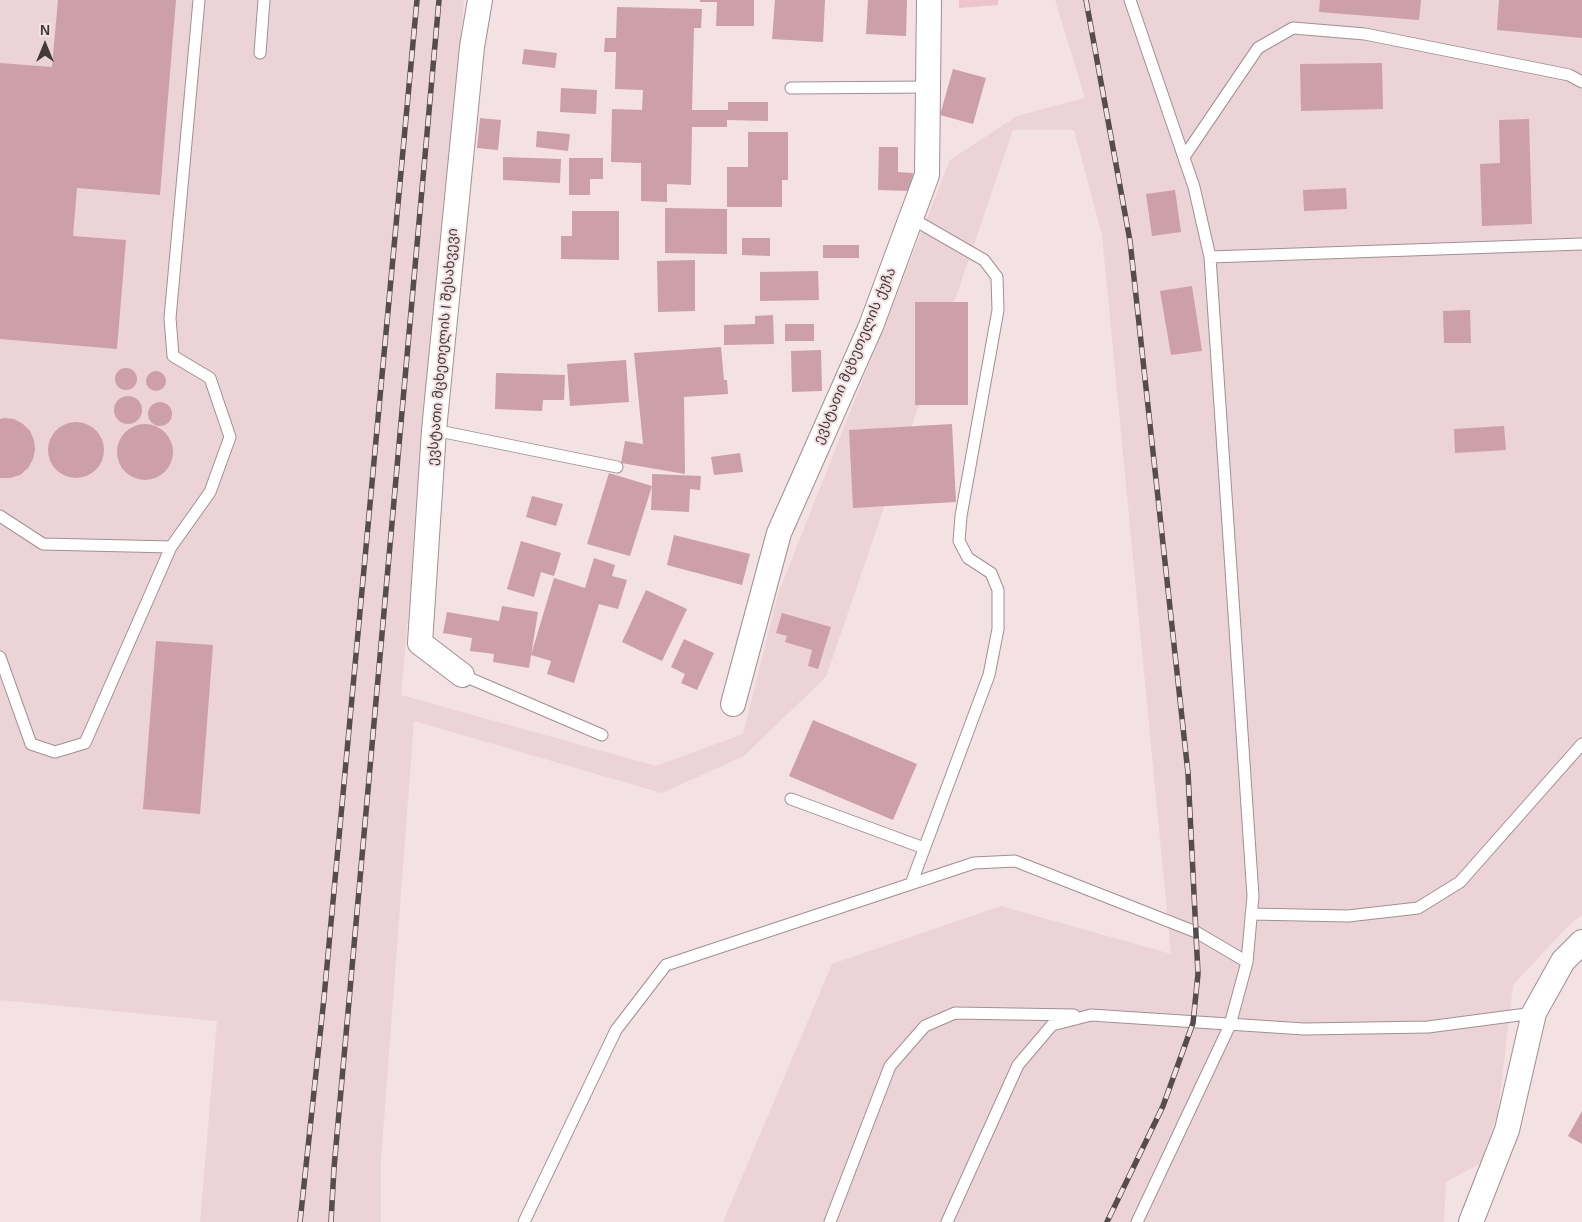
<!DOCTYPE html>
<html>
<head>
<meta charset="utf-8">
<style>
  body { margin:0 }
  #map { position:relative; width:1582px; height:1222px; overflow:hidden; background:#f3e1e4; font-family:Arial,sans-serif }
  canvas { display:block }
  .north { position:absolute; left:20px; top:20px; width:50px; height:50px; -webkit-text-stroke:4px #f3e1e4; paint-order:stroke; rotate:0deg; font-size:14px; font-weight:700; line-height:20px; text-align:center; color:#413a3b }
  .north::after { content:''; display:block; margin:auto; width:18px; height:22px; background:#413a3b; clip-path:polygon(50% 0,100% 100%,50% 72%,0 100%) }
</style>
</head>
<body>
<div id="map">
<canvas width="1582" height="1222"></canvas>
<div class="north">N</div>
</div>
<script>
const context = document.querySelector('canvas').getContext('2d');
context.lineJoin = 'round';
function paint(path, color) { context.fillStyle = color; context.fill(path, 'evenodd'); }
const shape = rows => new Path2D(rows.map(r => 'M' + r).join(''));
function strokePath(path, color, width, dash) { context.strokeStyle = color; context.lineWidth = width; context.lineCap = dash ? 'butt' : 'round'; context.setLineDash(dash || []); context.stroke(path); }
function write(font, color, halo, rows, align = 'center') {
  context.font = font + ' Arial,"Noto Sans Georgian",sans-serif'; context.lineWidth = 4; context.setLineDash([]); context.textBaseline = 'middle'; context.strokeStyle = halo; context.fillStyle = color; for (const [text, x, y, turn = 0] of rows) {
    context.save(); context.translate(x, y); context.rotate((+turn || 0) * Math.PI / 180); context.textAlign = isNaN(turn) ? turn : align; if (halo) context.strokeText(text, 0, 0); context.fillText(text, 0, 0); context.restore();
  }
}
paint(shape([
  [0,0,464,0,401,695,656,766,743,734,778,594,950,160,1017,116,1085,98,1055,0,1582,0,1582,915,1569,925,1513,985,1498,1112,1481,1163,1446,1182,1444,1222,723,1222,832,964,1001,906,1171,954,1102,235,1074,130,1013,130,826,677,744,756,662,793,414,721,381,1159,381,1222,200,1222,217,1021,0,1000]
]), '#ecd3d8');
paint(shape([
  [959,0,998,0,998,5,959,8]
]), '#eec3cc');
paint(shape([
  [58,0,176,0,160,195,77,188,73,236,126,240,117,349,0,339,0,63,52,67],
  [700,0,754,0,754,26,716,26,717,2,700,2],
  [775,0,825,0,823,42,772,39],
  [868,0,907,0,906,36,866,34],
  [1320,0,1421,0,1419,20,1319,12],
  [1499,0,1582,0,1582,38,1497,30],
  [617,7,702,9,701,28,694,28,692,110,728,110,728,102,768,102,768,121,727,120,727,127,692,127,691,185,667,184,667,202,641,201,641,163,611,162,612,109,642,110,643,90,615,89,616,52,604,52,605,38,616,38],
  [524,49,557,53,555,68,522,64],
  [1382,63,1383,109,1301,111,1300,64],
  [953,69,986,78,973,124,940,115],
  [561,88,597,90,596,114,560,112],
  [480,118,501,120,498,150,477,148],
  [1529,119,1532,224,1482,226,1480,164,1500,163,1499,120],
  [537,131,570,134,568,151,536,147],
  [748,132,788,132,788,180,782,180,782,207,727,207,727,167,748,167],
  [879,147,898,147,898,172,913,173,912,191,878,190],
  [503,157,561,159,560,183,503,180],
  [569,158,603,158,603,179,590,179,590,195,569,195],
  [1346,188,1347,209,1304,211,1303,190],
  [1175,190,1181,232,1152,236,1146,194],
  [665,208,727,209,727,254,665,253],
  [572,211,619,211,619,260,561,259,561,236,572,236],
  [742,238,770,238,770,256,742,255],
  [823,245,859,245,859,258,823,258],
  [695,260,695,311,658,312,657,261],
  [818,271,819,300,760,301,760,272],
  [1192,286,1202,351,1171,355,1160,291],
  [915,302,968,302,968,405,915,405],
  [1470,310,1471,343,1444,343,1443,311],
  [773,315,774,344,724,345,724,325,755,324,755,316],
  [785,324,814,324,814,341,785,341],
  [721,347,724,380,727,380,728,394,684,397,685,474,621,463,625,441,643,444,634,353],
  [821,350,822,391,792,392,791,351],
  [626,360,629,402,570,406,567,364],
  '115 379a11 11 0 1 1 22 0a11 11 0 1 1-22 0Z',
  '146 381a10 10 0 1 1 20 0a10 10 0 1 1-20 0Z',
  [496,373,565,375,564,400,543,400,542,411,495,409],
  '114 410a14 14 0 1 1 28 0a14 14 0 1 1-28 0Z',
  '148 414a12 12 0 1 1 24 0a12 12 0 1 1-24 0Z',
  [4,418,14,419,23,424,30,431,34,440,35,450,33,459,28,468,20,475,10,478,0,478,0,419],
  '48 450a28 28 0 1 1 56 0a28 28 0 1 1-56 0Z',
  [952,424,956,502,853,508,849,430],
  '117 452a28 28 0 1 1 56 0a28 28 0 1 1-56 0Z',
  [1504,426,1506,450,1455,453,1454,429],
  [740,453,743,472,714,475,711,457],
  [609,473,652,486,652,474,701,476,700,490,690,489,689,512,651,510,652,486,630,556,587,544],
  [532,496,563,504,556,526,526,517],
  [674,535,750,554,742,585,667,565],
  [521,541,561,553,554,576,541,572,534,597,507,589],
  [594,558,615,565,612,576,627,580,618,609,599,604,574,683,547,674,551,661,531,655,554,578,585,588],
  [646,590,687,609,662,661,622,642],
  [502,606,538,612,529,668,493,662,494,654,470,651,472,638,443,633,447,612,499,621],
  [782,613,831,627,818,669,808,666,812,650,785,642,787,636,776,633],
  [684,639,714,653,697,690,681,683,685,674,671,667],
  [156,641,213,645,200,814,143,809],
  [813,720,917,764,893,820,789,776],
  [1582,1111,1582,1144,1568,1136]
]), '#cc9fa9');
const service = shape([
  [1130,0,1194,187,1210,257,1253,896,1247,962,1230,1025,1137,1222],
  [260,53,264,0],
  [791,88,928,87],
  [1184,157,1258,48,1293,28,1365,34,1569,75,1582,82],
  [1210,257,1582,244],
  [434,430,617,467],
  [0,516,43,544,171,547],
  [0,657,31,744,55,752,85,743,171,547,210,492,230,437,210,378,173,356,170,318,199,0],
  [462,675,602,735],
  [791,799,924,848],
  [911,884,989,675,998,629,998,590,991,573,968,558,959,541,961,516,998,310,997,277,984,260,911,218],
  [1251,914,1348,916,1418,908,1460,882,1582,744],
  [524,1222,616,1030,666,965,974,863,1015,861,1196,932,1247,962],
  [830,1222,890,1066,925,1026,955,1013,1074,1015],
  [947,1222,1018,1065,1052,1025,1091,1015,1304,1029,1428,1027,1534,1013]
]);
const minor = shape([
  [462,675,420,643,434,430,472,47,480,0],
  [733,704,779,533,871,326,927,175,929,0],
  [1471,1222,1507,1130,1534,1013,1563,961,1582,942]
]);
strokePath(service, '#a09093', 13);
strokePath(minor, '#a09093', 26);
strokePath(service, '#fff', 11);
strokePath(minor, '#fff', 24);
const rail = shape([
  [1086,0,1130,241,1188,773,1198,974,1193,1023,1163,1106,1107,1222],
  [300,1222,324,998,417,0],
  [331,1222,334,1168,439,0]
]);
strokePath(rail, '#544c4d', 5.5);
strokePath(rail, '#f3e1e4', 4, [11]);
write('14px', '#413a3b', '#f3e1e4', [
  ["ევსტათი მცხეთელის I შესახვევი",443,347,-85],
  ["ევსტათი მცხეთელის ქუჩა",855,356,-67]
]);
</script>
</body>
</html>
